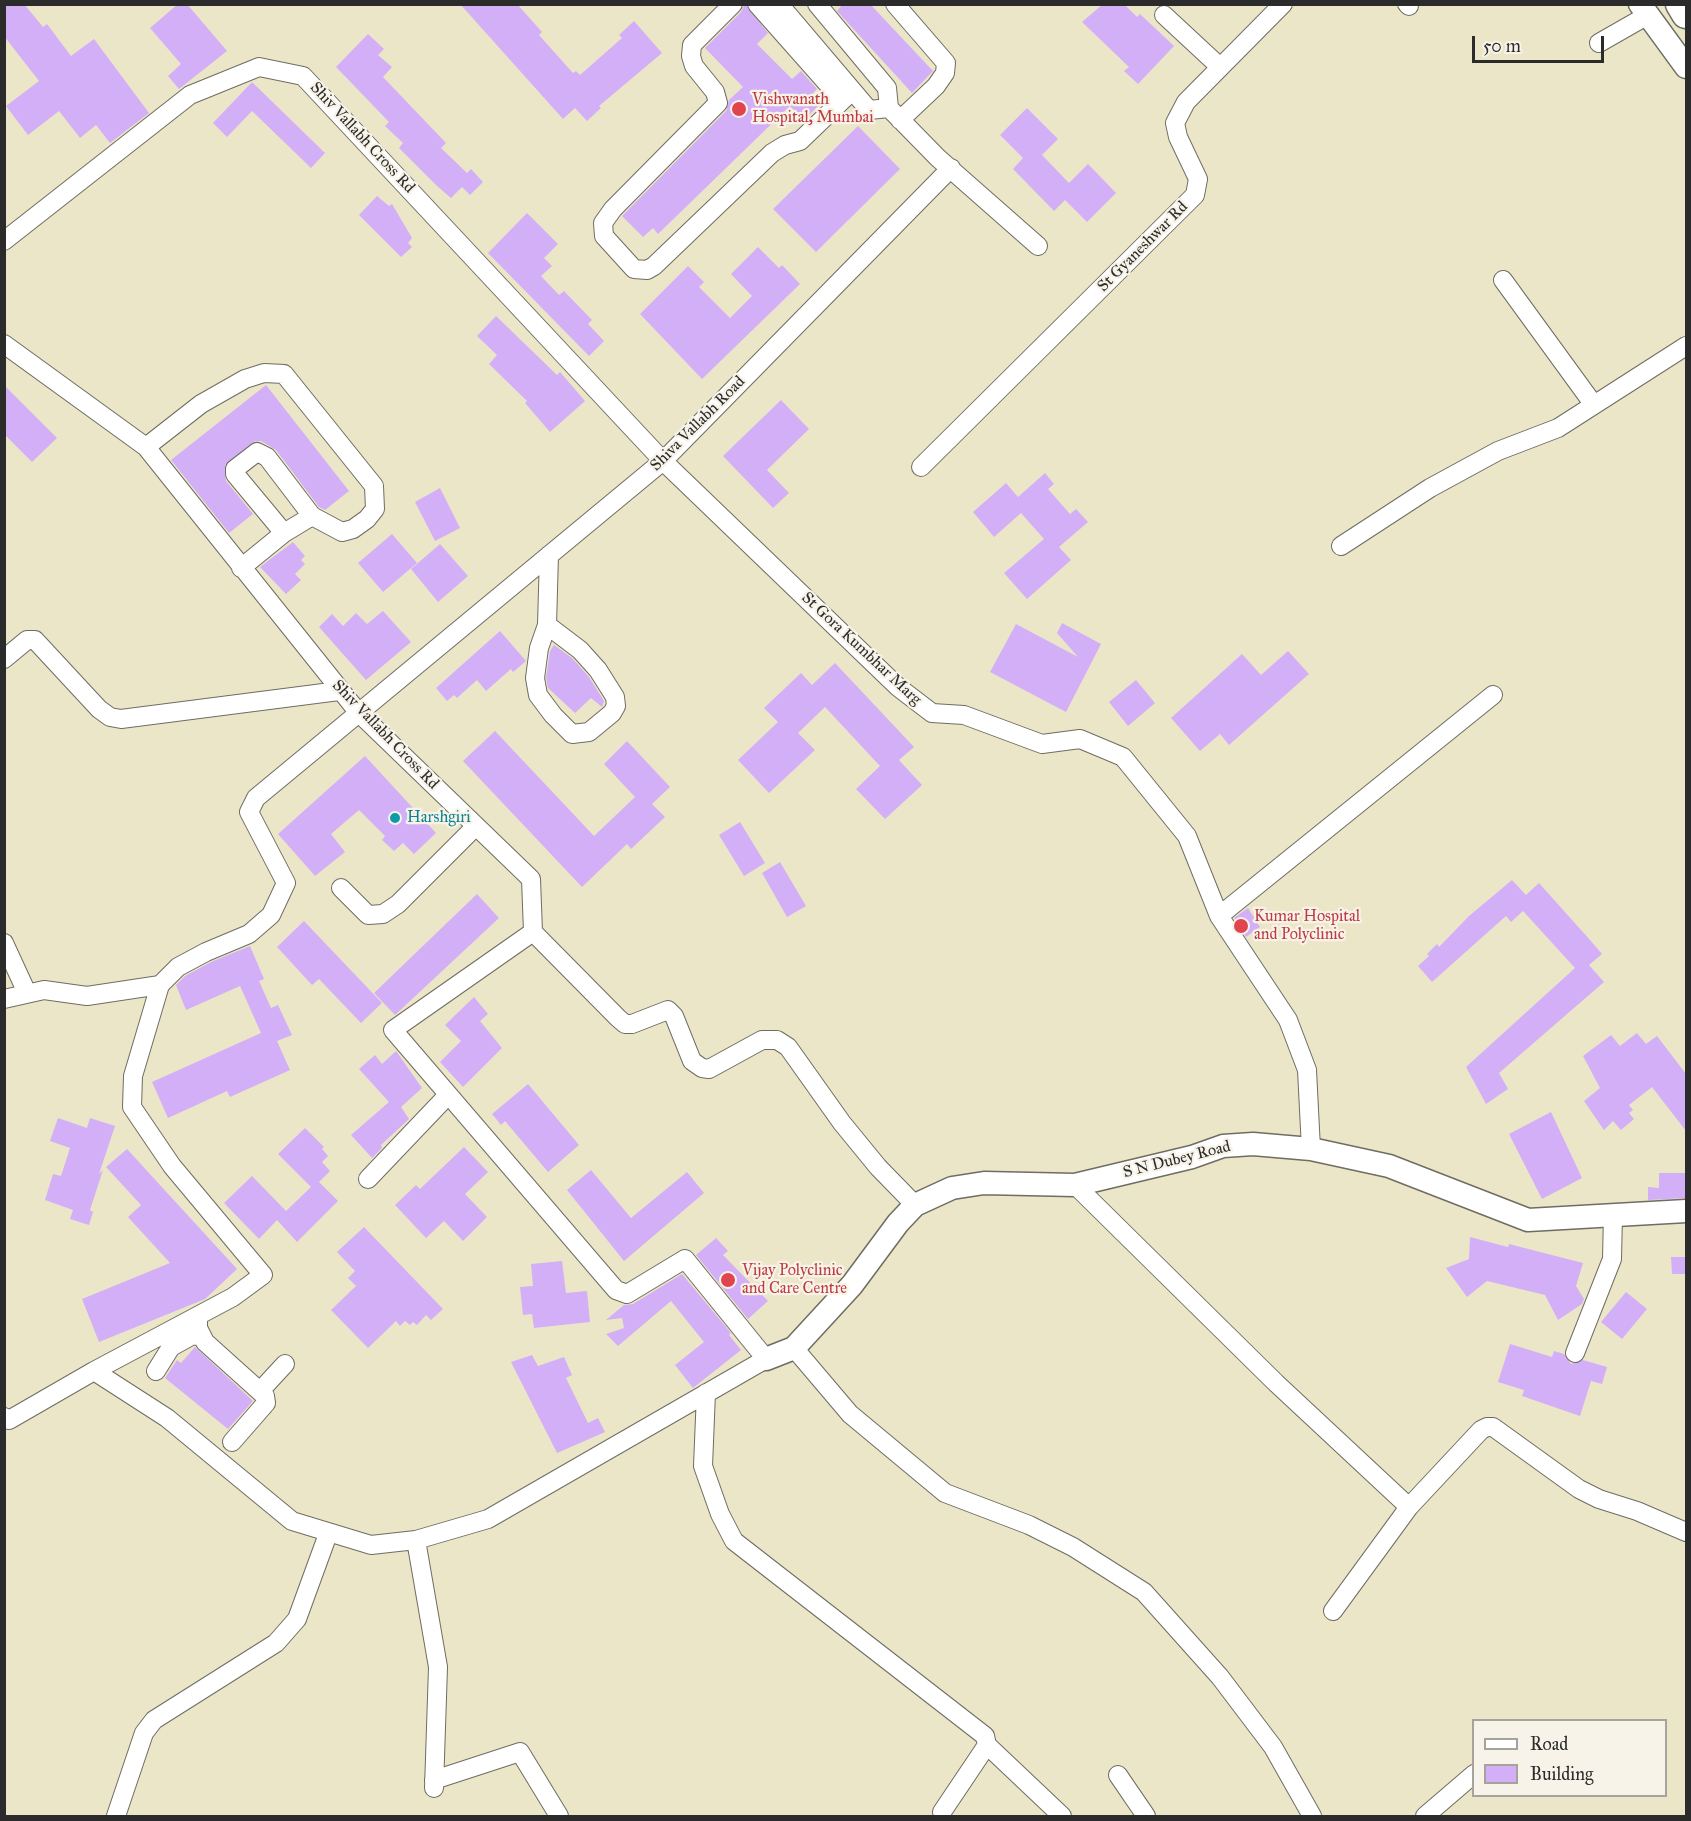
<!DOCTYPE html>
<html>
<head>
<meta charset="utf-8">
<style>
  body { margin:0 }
  #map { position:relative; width:1691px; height:1821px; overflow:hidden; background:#ece6c8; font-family:"IM FELL Great Primer",serif }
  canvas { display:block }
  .frame { position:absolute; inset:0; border:6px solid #2b2b2b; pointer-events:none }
  .legend { position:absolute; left:1472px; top:1719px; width:195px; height:78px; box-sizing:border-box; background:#f7f3e8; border:2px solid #a5a39c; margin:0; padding:8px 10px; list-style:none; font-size:18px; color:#2b2b2b }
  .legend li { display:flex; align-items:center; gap:12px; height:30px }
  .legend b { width:30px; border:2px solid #a5a39c }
  .scale { position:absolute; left:1472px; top:36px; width:132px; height:27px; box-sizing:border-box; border:3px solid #2b2b2b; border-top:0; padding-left:8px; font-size:18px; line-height:21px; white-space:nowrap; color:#2b2b2b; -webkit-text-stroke:4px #f7f3e8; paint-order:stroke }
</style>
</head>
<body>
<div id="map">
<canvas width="1691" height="1821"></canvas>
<div class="frame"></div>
<ul class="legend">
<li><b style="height:8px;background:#fff"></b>Road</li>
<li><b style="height:16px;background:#d3aff7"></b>Building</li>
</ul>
<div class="scale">50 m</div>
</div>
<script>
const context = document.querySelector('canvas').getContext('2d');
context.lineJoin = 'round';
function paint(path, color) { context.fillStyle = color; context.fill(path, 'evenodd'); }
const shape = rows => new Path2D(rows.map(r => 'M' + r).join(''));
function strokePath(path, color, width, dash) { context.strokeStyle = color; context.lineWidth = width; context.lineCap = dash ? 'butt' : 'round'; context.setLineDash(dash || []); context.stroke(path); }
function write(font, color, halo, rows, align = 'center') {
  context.font = font + ' "IM FELL Great Primer",serif'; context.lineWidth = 4.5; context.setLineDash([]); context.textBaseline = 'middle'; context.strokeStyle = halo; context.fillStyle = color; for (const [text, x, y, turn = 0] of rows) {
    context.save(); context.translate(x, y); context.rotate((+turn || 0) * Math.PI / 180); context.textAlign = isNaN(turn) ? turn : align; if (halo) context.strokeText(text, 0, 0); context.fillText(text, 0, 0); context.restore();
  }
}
paint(shape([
  [4,4,24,4,43,27,47,24,71,56,94,39,149,113,110,143,96,125,80,138,59,111,28,135,6,106,39,81,4,36],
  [178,4,187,4,227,51,179,89,168,76,181,64,150,28],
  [460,4,517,4,542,32,539,35,573,73,576,71,580,75,622,38,619,35,634,21,662,53,599,106,601,108,587,121,575,108,563,119],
  [745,4,768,33,757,44,792,79,801,71,817,89,810,96,819,105,804,120,790,106,658,234,653,228,643,237,622,216,726,111,729,100,743,87,705,48,741,12],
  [843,4,870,4,933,71,912,93,837,11],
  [1103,4,1124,4,1137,17,1140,14,1174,46,1138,84,1124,71,1129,67,1082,22],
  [368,34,384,49,378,55,392,67,383,77,446,143,441,148,467,173,471,169,483,182,470,195,462,187,451,198,437,186,399,148,403,143,385,126,389,122,336,67],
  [252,82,325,153,311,168,252,111,227,137,213,123],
  [1027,108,1058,139,1042,155,1069,183,1088,164,1116,193,1087,222,1065,200,1054,211,1013,169,1023,158,1000,135],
  [858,126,900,169,816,252,773,209],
  [377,196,389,206,392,204,412,238,408,243,412,247,401,257,359,215],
  [527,213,558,244,544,258,552,266,541,276,559,295,564,291,592,320,588,324,604,341,589,356,488,253],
  [758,247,779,268,782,265,800,284,702,379,640,314,688,266,704,282,699,287,730,318,752,296,731,274],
  [496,316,557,375,560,372,585,401,550,432,525,403,527,401,489,364,497,355,477,336],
  [4,385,57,438,32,462,4,434],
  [266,385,349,491,325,510,319,507,276,450,261,441,255,441,225,465,226,481,253,514,229,533,171,460],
  [781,400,809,429,767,470,789,493,773,508,723,456],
  [1045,473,1054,484,1048,489,1070,514,1076,509,1088,522,1059,547,1071,560,1027,599,1004,573,1044,539,1021,513,994,537,973,512,1006,483,1018,497],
  [440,488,460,528,435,541,415,502],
  [392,534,417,563,383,592,358,563],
  [293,542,305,556,301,560,305,564,295,574,301,580,286,594,260,567],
  [440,544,468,576,438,602,411,569],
  [383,611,411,642,366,680,319,627,332,614,343,626,356,613,367,624],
  [1062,623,1101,644,1066,712,990,672,1016,624,1078,657,1057,633],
  [500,631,526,661,513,672,511,669,486,691,477,680,457,698,454,695,447,701,436,688],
  [554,645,572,658,589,677,604,701,602,707,591,698,575,713,548,688,546,678,550,651],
  [1288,651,1309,674,1229,745,1220,734,1200,751,1171,718,1242,654,1261,675],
  [835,663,914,747,899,760,922,785,885,819,856,789,880,766,825,707,798,733,815,750,769,793,738,760,778,722,764,708,801,673,812,685],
  [1136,680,1155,703,1128,726,1109,702],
  [495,731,594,836,635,797,604,764,627,741,670,787,652,804,665,817,631,849,627,844,582,887,463,761],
  [365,756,436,833,414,854,403,843,394,851,382,840,385,836,359,810,331,834,345,852,315,876,278,834],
  [740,822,765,863,744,876,719,835],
  [780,862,806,906,787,917,762,873],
  [1512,880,1526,895,1539,883,1590,940,1602,954,1589,965,1604,982,1499,1073,1508,1089,1486,1104,1466,1067,1575,968,1523,911,1511,922,1506,916,1432,982,1418,966,1429,956,1427,954,1437,944,1439,947,1469,916],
  [477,894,499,918,395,1015,374,993],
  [1248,908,1260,927,1246,937,1234,918],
  [304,921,382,1003,361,1023,319,979,312,985,277,947],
  [250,946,264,979,259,981,271,1008,278,1005,292,1035,277,1041,290,1070,230,1097,227,1091,168,1118,152,1082,261,1033,240,986,186,1010,176,985,185,976,211,962],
  [474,997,488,1014,480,1021,502,1048,463,1087,440,1062,461,1041,445,1025],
  [1637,1033,1646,1044,1657,1036,1686,1074,1686,1131,1652,1087,1629,1105,1633,1110,1629,1113,1634,1119,1621,1130,1613,1121,1604,1130,1584,1101,1600,1088,1583,1056,1611,1035,1620,1046],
  [396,1051,422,1088,401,1107,409,1119,381,1145,382,1148,372,1158,351,1135,389,1102,359,1069,375,1055,382,1064],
  [528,1084,579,1145,548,1172,505,1121,501,1125,492,1114],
  [1551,1112,1582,1178,1542,1199,1509,1134],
  [58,1118,87,1128,90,1118,115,1126,99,1174,103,1170,90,1210,93,1212,89,1225,70,1219,73,1210,45,1200,53,1174,61,1176,70,1148,50,1141],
  [305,1128,324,1147,322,1149,328,1156,322,1162,330,1171,319,1182,338,1201,297,1242,277,1220,259,1239,224,1203,252,1176,286,1211,311,1187,278,1154],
  [464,1147,488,1172,465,1194,487,1217,463,1241,444,1221,426,1238,395,1205,416,1185,420,1189],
  [127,1149,237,1269,205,1299,99,1342,82,1299,170,1263,128,1217,141,1205,106,1167],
  [591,1170,631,1218,687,1172,704,1193,624,1261,567,1190],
  [1659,1173,1686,1173,1686,1198,1648,1200,1648,1187,1659,1188],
  [364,1227,443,1309,431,1320,426,1315,417,1325,413,1322,410,1325,405,1321,400,1326,396,1321,368,1348,331,1310,356,1286,348,1278,355,1271,337,1252],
  [1470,1237,1508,1247,1509,1244,1583,1263,1576,1286,1584,1299,1582,1304,1558,1320,1545,1295,1487,1281,1467,1297,1446,1268,1469,1259],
  [716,1238,728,1251,723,1255,768,1301,748,1319,696,1255],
  [1671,1257,1686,1257,1686,1274,1672,1274],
  [562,1261,566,1293,587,1291,590,1322,534,1328,532,1314,523,1315,520,1287,533,1286,531,1264],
  [682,1274,731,1333,729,1335,741,1350,693,1388,675,1365,704,1342,671,1301,618,1346,606,1334,624,1328,622,1318,606,1320,624,1305,633,1304],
  [1626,1292,1647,1309,1622,1339,1601,1322],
  [1510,1344,1552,1357,1554,1351,1564,1354,1571,1364,1583,1360,1607,1367,1602,1384,1591,1381,1580,1416,1522,1396,1524,1390,1498,1382],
  [195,1347,253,1401,228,1429,165,1378,177,1360,181,1363],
  [532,1355,538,1366,564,1357,572,1375,566,1378,588,1423,598,1418,605,1432,557,1453,511,1362]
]), '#d3aff7');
const minor = shape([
  [733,4,692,45,691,56,694,66,715,92,718,103,613,209,603,223,604,236,634,269,647,270,654,266,772,153,785,145,800,141,852,91],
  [757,4,842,100],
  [779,4,869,110,889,108],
  [817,4,887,88,889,108,938,158,1038,246],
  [895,4,946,63,945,73,936,86,900,120],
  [1407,4,1409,6],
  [1164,15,1220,67],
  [1599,43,1648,15],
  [4,241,190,95,259,67,303,76,663,461,898,687,932,713,964,715,1042,744,1080,739,1123,757,1187,836,1219,916,1288,1020,1307,1070,1311,1149],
  [1503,280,1594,405],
  [4,344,146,447,358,712,531,879,533,932,618,1018,625,1024,632,1024,668,1010,674,1016,692,1061,702,1068,709,1069,762,1040,777,1040,788,1047,842,1123,878,1167,915,1205],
  [146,447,201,404,245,379,264,373,284,374,374,486,375,509,367,519,353,529,342,532,312,516,284,533,241,568],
  [921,467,1195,195,1198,179,1178,137,1175,123,1186,102,1283,4],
  [284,533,235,474,235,469,257,452,267,457,312,516],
  [1341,546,1430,488,1498,451,1558,428,1686,346],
  [547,625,580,650,598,670,615,697,616,706,612,713,589,732,572,734,553,715,538,695,535,678,539,648,547,625,549,555],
  [4,659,27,640,35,640,99,709,110,717,121,719,339,691],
  [341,888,368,915,383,914,398,904,476,826],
  [1219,916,1493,695],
  [4,943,27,993],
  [4,999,44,990,87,996,160,985],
  [368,1179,448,1095],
  [1075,1185,1276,1383,1409,1507],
  [198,1316,198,1328,205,1342,265,1396,266,1403,232,1442],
  [794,1348,850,1414,945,1493,1029,1525,1073,1547,1144,1592,1220,1677,1273,1747,1312,1816],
  [1575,1353,1612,1259,1613,1214],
  [94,1371,167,1418,292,1521,371,1545,416,1540,488,1519,766,1359,685,1259,627,1294,616,1290,393,1030,533,932],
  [156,1371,171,1347,191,1336,201,1335],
  [261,1390,285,1364],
  [706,1393,703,1466,720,1514,734,1541,985,1736,987,1745,942,1812],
  [4,1417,9,1420,94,1371,233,1297,263,1275,172,1166,132,1107,133,1076,160,985,178,967,206,952,249,934,271,915,286,883,249,812,256,798,663,461,951,168],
  [416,1540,438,1667,434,1788],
  [1333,1611,1409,1507,1481,1430,1487,1427,1493,1427,1579,1489,1599,1499,1637,1511,1686,1532],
  [987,1745,1062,1816],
  [1118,1775,1146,1816],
  [434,1780,520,1752,559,1816],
  [116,1816,144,1733,154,1720,276,1643,297,1619,328,1534],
  [1425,1816,1474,1774]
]);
const tertiary = shape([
  [1640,4,1686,67],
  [766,1359,794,1348,852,1285,898,1223,915,1205,952,1188,984,1183,1075,1185,1192,1157,1223,1146,1253,1144,1311,1149,1389,1166,1528,1220,1686,1211]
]);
const primary = shape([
  [1680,4,1686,14]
]);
strokePath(minor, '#6f6c62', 20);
strokePath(tertiary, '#6f6c62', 25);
strokePath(primary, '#6f6c62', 31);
strokePath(minor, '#fff', 18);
strokePath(tertiary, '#fff', 22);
strokePath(primary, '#fff', 28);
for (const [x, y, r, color] of [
  [739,109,8,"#e0444e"],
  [395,818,6,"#0f9aa8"],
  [1241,926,8,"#e0444e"],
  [728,1280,8,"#e0444e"]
]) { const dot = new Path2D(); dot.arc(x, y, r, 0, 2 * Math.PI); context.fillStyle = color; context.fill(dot); strokePath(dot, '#f7f3e8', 2); }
write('16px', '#be3a42', '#f7f3e8', [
  ["Vishwanath",752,100],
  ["Hospital, Mumbai",752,118],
  ["Kumar Hospital",1254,917],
  ["and Polyclinic",1254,935],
  ["Vijay Polyclinic",742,1271],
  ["and Care Centre",742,1289]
], 'left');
write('16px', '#2b2b2b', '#f7f3e8', [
  ["Shiv Vallabh Cross Rd",362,138,47],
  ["St Gyaneshwar Rd",1143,247,-45],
  ["Shiva Vallabh Road",698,424,-45],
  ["St Gora Kumbhar Marg",861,649,43],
  ["Shiv Vallabh Cross Rd",385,735,46],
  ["S N Dubey Road",1177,1160,-14]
]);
write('16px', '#0d838f', '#f7f3e8', [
  ["Harshgiri",407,818]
], 'left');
</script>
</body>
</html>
